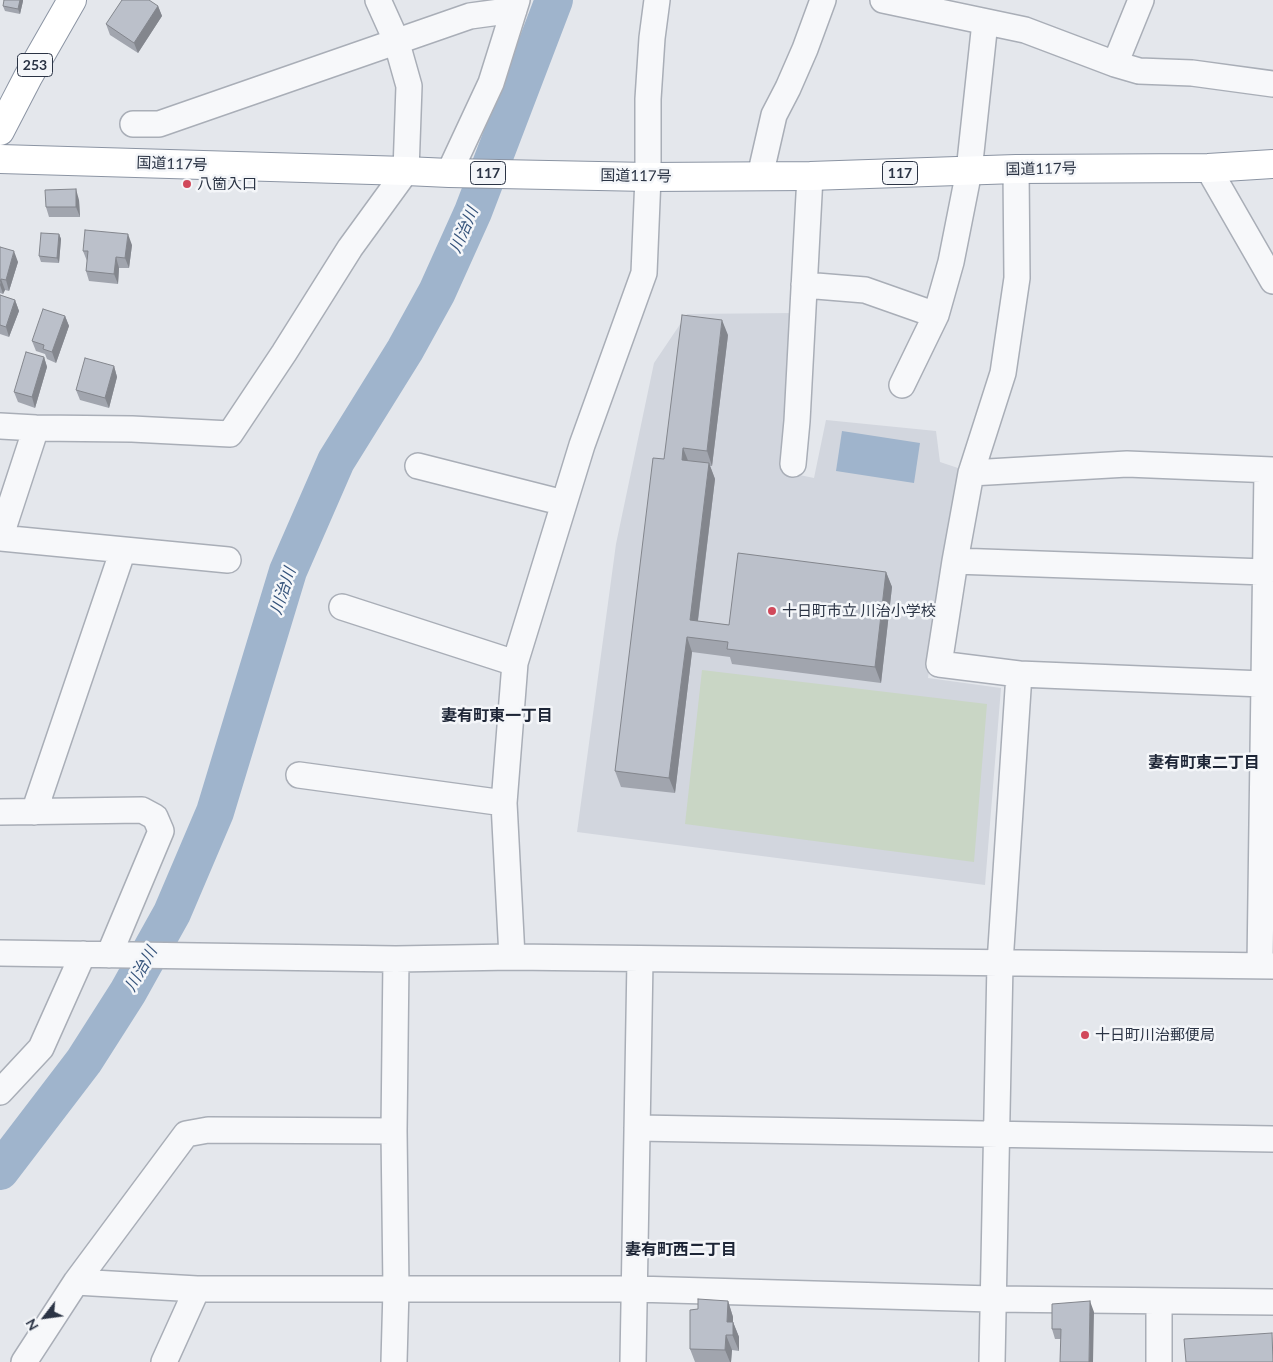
<!DOCTYPE html>
<html>
<head>
<meta charset="utf-8">
<style>
  body { margin:0 }
  #map { position:relative; width:1273px; height:1362px; overflow:hidden; background:#e4e7ec; font-family:Lato,sans-serif }
  canvas { display:block }
  .north { position:absolute; left:20px; top:1292px; width:50px; height:50px; -webkit-text-stroke:4px #f4f6f9; paint-order:stroke; rotate:240deg; font-size:14px; font-weight:700; line-height:20px; text-align:center; color:#2b3445 }
  .north::after { content:''; display:block; margin:auto; width:18px; height:22px; background:#2b3445; clip-path:polygon(50% 0,100% 100%,50% 72%,0 100%) }
</style>
</head>
<body>
<div id="map">
<canvas width="1273" height="1362"></canvas>
<div class="north">N</div>
</div>
<script>
const context = document.querySelector('canvas').getContext('2d');
context.lineJoin = 'round';
function paint(path, color) { context.fillStyle = color; context.fill(path, 'evenodd'); }
const shape = rows => new Path2D(rows.map(r => 'M' + r).join(''));
function strokePath(path, color, width, dash) { context.strokeStyle = color; context.lineWidth = width; context.lineCap = dash ? 'butt' : 'round'; context.setLineDash(dash || []); context.stroke(path); }
function write(font, color, halo, rows, align = 'center') {
  context.font = font + ' Lato,"Noto Sans JP",sans-serif'; context.lineWidth = 5; context.setLineDash([]); context.textBaseline = 'middle'; context.strokeStyle = halo; context.fillStyle = color; for (const [text, x, y, turn = 0] of rows) {
    context.save(); context.translate(x, y); context.rotate((+turn || 0) * Math.PI / 180); context.textAlign = isNaN(turn) ? turn : align; if (halo) context.strokeText(text, 0, 0); context.fillText(text, 0, 0); context.restore();
  }
}
paint(shape([
  [794,313,785,472,814,478,826,420,936,431,940,462,961,469,947,534,928,678,1001,688,985,885,577,832,616,544,654,363,687,314]
]), '#d2d6de');
paint(shape([
  [702,670,987,704,974,862,685,824]
]), '#c9d6c5');
paint(shape([
  [842,431,920,443,914,483,836,471]
]), '#9fb4cc');
strokePath(shape([
  [0,1171,84,1061,128,992,172,913,215,812,288,571,336,461,405,350,437,292,473,212,554,0]
]), '#9fb4cc', 38);
const minor = shape([
  [883,0,1025,30,1115,64,1139,71,1192,73,1273,84],
  [1115,64,1141,0],
  [133,124,159,124,470,16,514,10],
  [1208,168,1273,281],
  [1016,169,1017,278,1003,373,971,473,955,561,939,664,1019,674],
  [449,173,491,83,517,0],
  [760,176,774,115,788,88,805,49,823,0],
  [804,285,865,290,936,315],
  [902,385,936,315,951,262,969,171,985,22],
  [0,426,36,428,132,429,230,434,284,353,350,248,406,171,409,86,396,40,378,0],
  [793,464,797,421,810,176],
  [418,466,564,503],
  [971,473,1127,464,1273,470],
  [0,538,228,560],
  [0,538,36,428],
  [955,561,1265,572],
  [342,607,515,663],
  [299,775,504,803],
  [0,812,142,810,155,817,161,831,109,955],
  [34,812,123,550],
  [0,953,396,959,512,957,1273,966],
  [512,957,504,803,515,663,582,445,644,273,648,177,648,99,652,38,657,0],
  [1260,965,1267,470],
  [0,1092,41,1048,83,954],
  [637,1128,1273,1139],
  [76,1282,197,1289,635,1289,992,1299,1273,1302],
  [1159,1301,1159,1362],
  [24,1362,76,1282,186,1134,208,1130,394,1131],
  [164,1362,197,1289],
  [394,1362,396,1289,394,1131,396,959],
  [633,1362,640,960],
  [992,1362,1000,963,1019,674,1263,684]
]);
const highway = shape([
  [0,131,28,77,72,0],
  [0,159,406,171,449,173,648,177,810,176,1016,169,1208,168,1273,164]
]);
strokePath(minor, '#a9aeb7', 28);
strokePath(highway, '#8b94a3', 30);
strokePath(minor, '#f7f8fa', 25);
strokePath(highway, '#fff', 28);
paint(shape([
  [20,0,23,0,23,1,20,14,5,11,3,6],
  [158,6,162,16,138,53,110,35,106,24],
  [79,200,80,217,49,217,46,207],
  [59,234,61,239,59,263,41,262,39,256],
  [132,245,129,268,119,268,118,284,89,281,86,271,87,261,83,251],
  [0,247,18,262,9,291,5,290,3,294,0,293],
  [0,295,15,300,19,311,9,337,0,334],
  [65,316,69,326,56,363,47,359,45,354,36,351,32,341],
  [728,335,712,466,710,466,715,479,698,621,729,625,886,572,892,587,881,683,732,664,730,657,692,652,675,793,621,787,615,771,664,459],
  [44,357,47,367,35,408,18,402,14,392],
  [114,366,117,377,109,408,80,400,76,390],
  [728,1301,733,1317,733,1322,739,1337,739,1351,732,1350,731,1362,695,1362,690,1349,698,1309],
  [1094,1312,1061,1339,1055,1339,1052,1329]
]), '#a1a5ae');
paint(shape([
  [20,0,23,0,23,1,20,14,18,9],
  [158,6,162,16,138,53,134,43],
  [76,189,79,200,80,217,76,207],
  [59,234,61,239,59,263,57,258],
  [128,234,132,245,129,268,125,258],
  [14,251,18,262,9,291,6,280],
  [116,257,119,268,118,284,114,274],
  [1,279,5,290,3,294,0,285],
  [15,300,19,311,9,337,6,327],
  [65,316,69,326,56,363,52,352],
  [722,320,728,335,712,466,707,451],
  [44,357,47,367,35,408,32,397],
  [114,366,117,377,109,408,105,398],
  [683,448,689,463,682,460],
  [709,463,715,479,696,635,690,620],
  [886,572,892,587,881,683,875,667],
  [687,637,692,652,675,793,669,778],
  [728,1301,733,1317,733,1322,739,1337,739,1351,727,1322],
  [1090,1301,1094,1312,1093,1362,1089,1362],
  [726,1335,732,1350,731,1362,730,1362,725,1350]
]), '#83868d');
const building = shape([
  [4,0,20,0,18,9,3,6,4,0],
  [122,0,149,0,158,6,134,43,106,24,122,0],
  [76,189,76,207,46,207,45,190,76,189],
  [85,230,128,234,125,258,116,257,114,274,86,271,88,251,83,251,85,230],
  [41,233,59,234,57,258,39,256,41,233],
  [0,247,14,251,6,280,1,279,0,282,0,247],
  [0,295,15,300,6,327,0,325,0,295],
  [43,309,65,316,52,352,43,349,44,345,32,341,43,309],
  [682,315,722,320,707,451,683,448,682,460,709,463,690,620,729,625,738,553,886,572,875,667,727,649,728,642,687,637,669,778,615,771,653,458,664,459,682,315],
  [26,352,44,357,32,397,14,392,26,352],
  [85,358,114,366,105,398,76,390,85,358],
  [698,1299,728,1301,727,1322,733,1322,733,1335,726,1335,725,1350,690,1349,690,1310,698,1309,698,1299],
  [1090,1301,1089,1362,1060,1362,1061,1329,1052,1329,1052,1304,1090,1301],
  [1272,1333,1273,1362,1186,1362,1184,1339,1272,1333]
]);
paint(building, '#bbc0ca');
strokePath(building, '#83868d', 1);
for (const [x, y, r, color] of [
  [187,184,5,"#d1495b"],
  [772,611,5,"#d1495b"],
  [1085,1035,5,"#d1495b"]
]) { const dot = new Path2D(); dot.arc(x, y, r, 0, 2 * Math.PI); context.fillStyle = color; context.fill(dot); strokePath(dot, '#f4f6f9', 2); }
for (const [x, y, w] of [
  [35,65,35],
  [488,173,35],
  [900,173,35]
]) { const box = new Path2D(); box.roundRect(x - w / 2, y - 11.5, w, 23, 4); context.fillStyle = '#f4f6f9'; context.fill(box); strokePath(box, '#2b3445', 1); }
write('bold 14px', '#2b3445', null, [
  ["253",35,65],
  ["117",488,173],
  ["117",900,173]
]);
write('15px', '#2b3445', '#f4f6f9', [
  ["国道117号",172,164,2],
  ["国道117号",1041,169,-1],
  ["国道117号",636,176,1]
]);
write('15px', '#2b3445', '#f4f6f9', [
  ["八箇入口",197,184],
  ["十日町市立 川治小学校",782,611],
  ["十日町川治郵便局",1095,1035]
], 'left');
write('italic 16px', '#34527a', '#f4f6f9', [
  ["川治川",464,230,-67],
  ["川治川",283,591,-72],
  ["川治川",141,969,-61]
]);
write('bold 16px', '#1d2536', '#f4f6f9', [
  ["妻有町東一丁目",497,716],
  ["妻有町東二丁目",1204,763],
  ["妻有町西二丁目",681,1250]
]);
</script>
</body>
</html>
